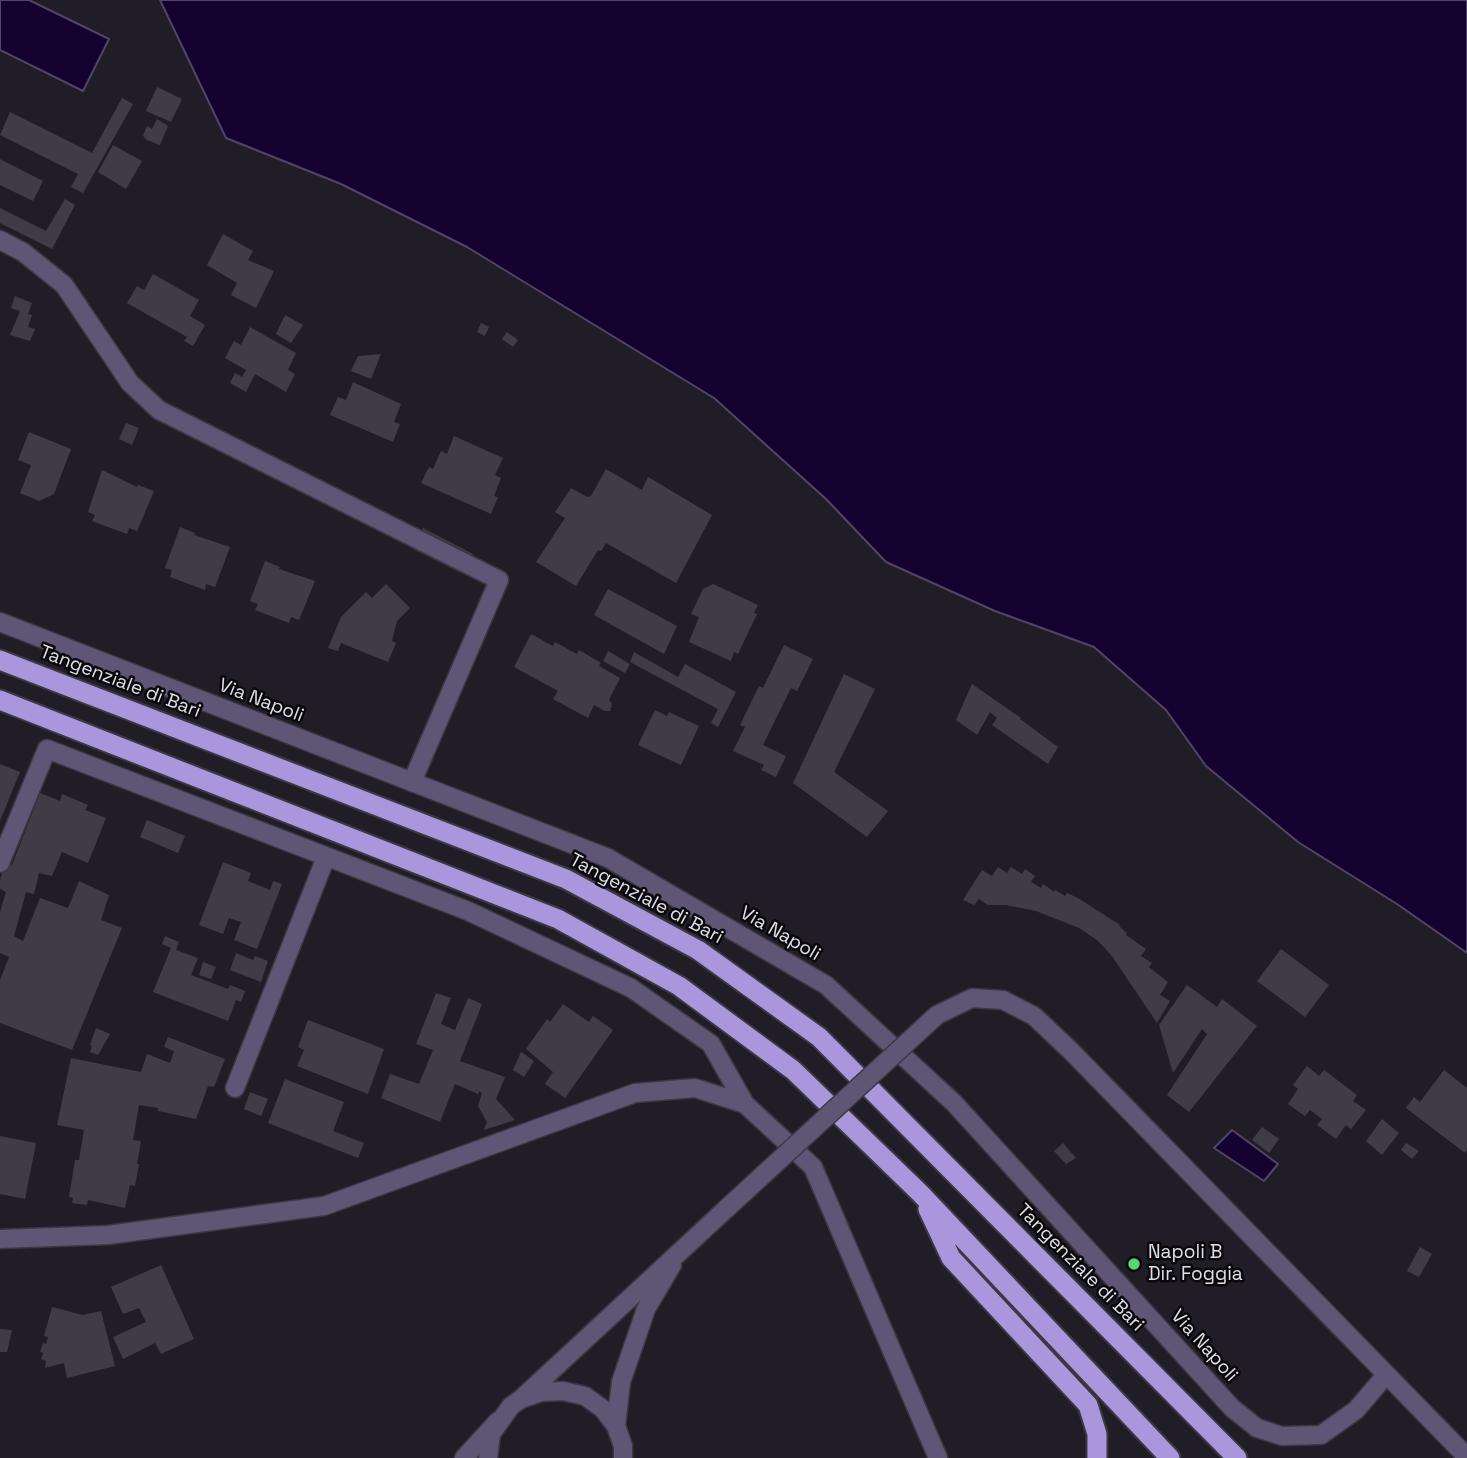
<!DOCTYPE html>
<html>
<head>
<meta charset="utf-8">
<style>
  body { margin:0 }
  canvas { display:block; background:#201d27 }
</style>
</head>
<body>
<canvas width="1467" height="1458"></canvas>
<script>
const context = document.querySelector('canvas').getContext('2d');
context.lineJoin = 'round';
function paint(path, color) { context.fillStyle = color; context.fill(path, 'evenodd'); }
const shape = rows => new Path2D(rows.map(r => 'M' + r).join(''));
function strokePath(path, color, width, dash) { context.strokeStyle = color; context.lineWidth = width; context.lineCap = dash ? 'butt' : 'round'; context.setLineDash(dash || []); context.stroke(path); }
function write(font, color, halo, rows, align = 'center') {
  context.font = font + ' "Space Grotesk",sans-serif'; context.lineWidth = 5; context.setLineDash([]); context.textBaseline = 'middle'; context.strokeStyle = halo; context.fillStyle = color; for (const [text, x, y, turn = 0] of rows) {
    context.save(); context.translate(x, y); context.rotate((+turn || 0) * Math.PI / 180); context.textAlign = isNaN(turn) ? turn : align; if (halo) context.strokeText(text, 0, 0); context.fillText(text, 0, 0); context.restore();
  }
}
const water = shape([
  [0,0,29,0,109,39,83,91,0,50,0,0],
  [160,0,1467,0,1467,953,1397,904,1298,842,1206,766,1166,710,1094,647,995,611,886,562,826,499,714,398,467,247,341,184,226,138,160,0],
  [1232,1130,1278,1164,1264,1181,1214,1148,1232,1130]
]);
paint(water, '#150130');
strokePath(water, '#524466', 2);
paint(shape([
  [157,87,182,99,171,122,146,111],
  [122,98,133,104,83,193,71,187,78,174,0,135,10,112,92,153],
  [157,119,168,126,160,145,147,140,143,136,147,126,152,129],
  [113,145,142,161,126,189,98,172],
  [0,159,43,181,33,201,0,185],
  [65,199,75,205,52,249,0,223,0,208,46,231],
  [223,234,253,251,248,260,274,271,256,308,231,295,237,283,207,265],
  [153,274,199,300,190,316,205,325,193,346,184,341,187,337,127,303,137,286,144,290],
  [15,296,32,303,28,314,32,315,28,327,35,329,30,341,10,335,20,311,11,308],
  [285,315,303,325,291,343,276,334],
  [481,323,489,327,485,336,477,332],
  [250,327,296,353,288,370,295,374,286,392,255,374,246,392,230,383,235,373,242,377,246,370,225,358,234,341,241,345],
  [507,332,518,340,513,347,502,339],
  [381,354,371,379,351,371,358,356],
  [353,382,401,404,394,422,400,424,393,442,330,415,338,397,346,400],
  [126,423,139,428,132,445,119,439],
  [29,432,71,449,54,494,39,501,20,493,31,465,18,460],
  [454,436,503,458,495,475,501,478,494,496,498,497,491,514,421,483,429,467,433,469,441,451,447,454],
  [606,469,642,490,648,477,712,515,676,583,606,543,601,551,598,550,576,586,536,562,565,518,555,512,571,488,587,497,591,496],
  [102,470,137,487,138,485,154,491,137,531,129,528,127,534,92,521,95,515,88,512],
  [180,527,195,533,194,535,230,547,215,587,206,584,205,590,170,577,172,570,165,568],
  [423,528,473,554,463,574,413,549],
  [265,561,280,567,279,569,315,581,299,620,291,617,289,623,255,610,258,604,250,601],
  [386,584,410,608,397,621,392,641,396,643,388,662,341,643,338,651,328,648,341,617,366,592,372,598],
  [713,584,758,605,754,613,757,614,738,654,734,652,731,661,689,642,699,617,691,614,703,589],
  [608,589,677,626,664,654,594,615],
  [531,634,553,646,555,642,577,654,579,650,601,663,599,666,620,678,609,700,612,704,610,711,605,711,594,705,588,718,553,699,558,691,514,667],
  [784,645,813,659,797,691,791,688,763,745,786,756,776,777,761,770,764,765,733,751,745,727,740,725,759,686,763,688],
  [608,651,630,664,625,673,603,661],
  [634,652,678,677,685,664,736,692,718,727,711,723,718,709,630,662],
  [844,674,875,689,834,772,888,811,867,837,793,783],
  [972,684,1021,718,1020,719,1058,747,1048,764,992,725,997,718,990,712,977,735,956,720],
  [655,710,667,716,669,712,699,726,681,765,638,745],
  [0,764,20,772,0,821],
  [40,793,60,801,62,794,88,805,85,810,106,818,88,863,62,852,52,876,39,873,34,894,26,892,14,936,23,941,40,898,68,908,79,881,109,895,101,920,122,928,72,1050,0,1023,0,980,9,957,0,953,0,912,6,892,0,889,0,880,5,863,12,865],
  [147,820,185,836,178,853,140,837],
  [223,862,251,873,248,881,270,890,273,881,282,884,257,949,234,940,241,922,229,918,223,934,199,925],
  [998,867,1007,873,1011,867,1022,874,1025,869,1035,876,1031,882,1041,888,1043,884,1054,892,1055,890,1065,896,1067,893,1078,898,1120,925,1119,926,1127,933,1126,935,1146,949,1141,956,1152,963,1149,967,1168,982,1160,995,1170,1001,1157,1023,1112,956,1097,940,1079,928,1036,911,1006,905,988,905,979,899,974,905,963,900,982,870,992,876],
  [165,936,179,942,176,950,198,958,191,975,228,989,230,985,245,991,241,1002,236,1000,228,1021,153,992,171,948,162,944],
  [1281,949,1329,985,1305,1017,1257,981],
  [236,953,253,960,255,956,268,961,261,982,230,970],
  [203,962,216,967,211,979,199,975],
  [1187,985,1217,1007,1222,999,1257,1026,1189,1112,1167,1095,1207,1034,1202,1029,1173,1073,1159,1025],
  [436,993,451,998,441,1024,455,1030,468,998,482,1004,460,1061,505,1077,496,1099,515,1120,484,1130,487,1122,478,1106,482,1093,479,1091,478,1094,455,1084,440,1122,381,1098,390,1074,419,1084,433,1050,416,1044],
  [563,1004,589,1022,593,1016,613,1030,565,1098,545,1084,553,1072,526,1049,547,1019,550,1022],
  [308,1020,384,1049,368,1094,297,1066,304,1050,298,1047],
  [96,1028,110,1034,98,1055,90,1052,92,1046,90,1045],
  [168,1037,225,1059,214,1087,208,1086,196,1119,158,1111,158,1108,139,1105,133,1140,141,1141,137,1164,139,1164,135,1186,130,1185,125,1208,88,1200,87,1205,72,1203,73,1198,69,1197,75,1160,79,1160,84,1130,57,1125,71,1058,141,1072,147,1054,170,1063,174,1051,164,1047],
  [521,1052,534,1061,524,1077,513,1070],
  [1307,1066,1319,1076,1324,1070,1357,1095,1353,1101,1366,1110,1351,1129,1346,1125,1336,1139,1317,1125,1322,1119,1310,1110,1305,1116,1288,1104,1298,1089,1293,1085],
  [1444,1070,1467,1088,1467,1150,1465,1153,1406,1108,1414,1097,1420,1102],
  [285,1079,344,1102,333,1131,364,1143,358,1158,268,1123],
  [250,1092,268,1099,261,1116,244,1109],
  [1382,1119,1399,1133,1382,1155,1366,1141],
  [1262,1127,1279,1139,1269,1153,1252,1140],
  [0,1136,36,1143,25,1199,0,1194],
  [1063,1143,1076,1158,1066,1164,1054,1151],
  [1406,1143,1419,1151,1412,1159,1401,1150],
  [1420,1247,1432,1254,1419,1277,1407,1271],
  [161,1265,194,1339,161,1354,155,1343,123,1359,113,1337,146,1322,139,1308,123,1314,111,1287],
  [52,1307,83,1315,101,1311,115,1366,67,1378,64,1363,45,1368,46,1361,41,1359,43,1353,40,1352,43,1343,46,1344,48,1337,44,1336],
  [0,1329,12,1330,7,1352,0,1352]
]), '#3f3c47');
const minor = shape([
  [0,240,23,252,64,285,130,383,159,410,499,580,412,782],
  [0,863,47,749,468,911,631,988,711,1044,745,1104,813,1167,938,1458],
  [235,1088,326,857],
  [0,1239,108,1235,324,1206,635,1093,695,1088,745,1104],
  [464,1458,498,1421]
]);
const tertiary = shape([
  [0,622,608,858,826,985,954,1103,1232,1408,1257,1428,1282,1436,1321,1435,1356,1410,1386,1375],
  [937,1015,972,998,1003,1000,1034,1016,1071,1051,1467,1457],
  [521,1399,726,1209],
  [616,1426,621,1382,646,1309,672,1265],
  [488,1458,491,1434,511,1406,521,1399,541,1392,563,1391,585,1396,603,1409,616,1426,623,1446,623,1458]
]);
const trunk = shape([
  [0,660,566,879,698,950,819,1037,1237,1458],
  [0,700,558,919,679,986,793,1070,920,1193,1170,1458],
  [928,1209,951,1258,1088,1405,1097,1434,1097,1458]
]);
strokePath(minor, '#3b3842', 21);
strokePath(tertiary, '#3b3842', 21);
strokePath(trunk, '#3b3842', 23);
strokePath(minor, '#5e5674', 18);
strokePath(tertiary, '#5e5674', 18);
strokePath(trunk, '#aa96dc', 19);
const tertiaryBridge = shape([
  [726,1209,937,1015]
]);
strokePath(tertiaryBridge, '#3b3842', 21, []);
strokePath(tertiaryBridge, '#5e5674', 18);
for (const [x, y, r, color] of [
  [1134,1264,7,"#5ad56f"]
]) { const dot = new Path2D(); dot.arc(x, y, r, 0, 2 * Math.PI); context.fillStyle = color; context.fill(dot); strokePath(dot, '#09080c', 2.5); }
write('19px', '#e0dfe5', '#09080c', [
  ["Tangenziale di Bari",120,682,21],
  ["Via Napoli",261,701,21],
  ["Tangenziale di Bari",646,899,28],
  ["Via Napoli",780,934,30],
  ["Tangenziale di Bari",1080,1268,45],
  ["Via Napoli",1204,1346,48]
]);
write('19px', '#e0dfe5', '#09080c', [
  ["Napoli B",1148,1253],
  ["Dir. Foggia",1148,1275]
], 'left');
</script>
</body>
</html>
